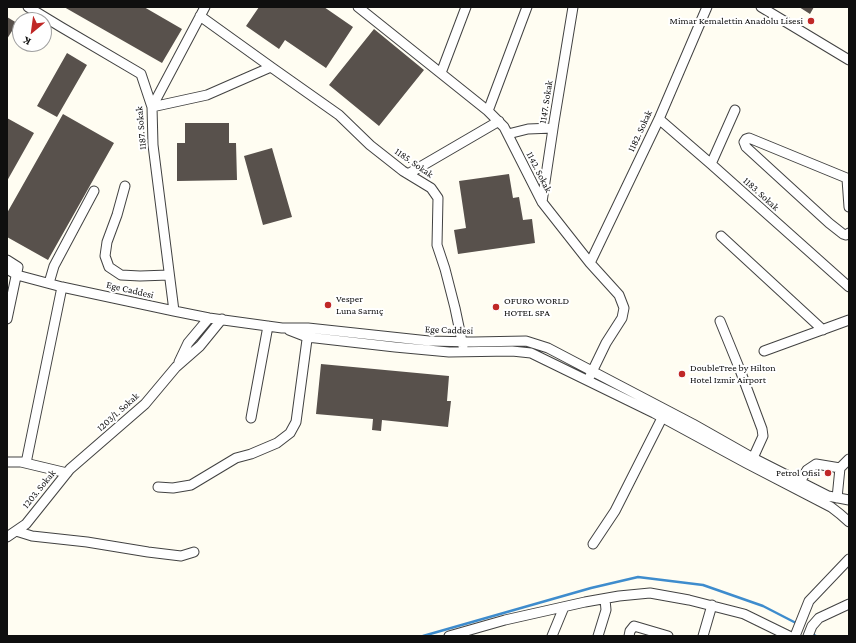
<!DOCTYPE html>
<html>
<head>
<meta charset="utf-8">
<style>
  body { margin:0 }
  #map { position:relative; width:856px; height:643px; overflow:hidden; background:#fffdf2; font-family:"Crimson Pro",serif }
  canvas { display:block }
  .frame { position:absolute; inset:0; border:8px solid #0f0f0f; pointer-events:none }
  .north { position:absolute; left:12px; top:12px; width:40px; height:40px; box-sizing:border-box; background:#fff; border:1px solid #9f9f9f; border-radius:50%; rotate:209deg; font-size:11px; font-weight:700; line-height:16px; text-align:center; color:#0f0f0f }
  .north::after { content:''; display:block; margin:auto; width:14px; height:18px; background:#c02827; clip-path:polygon(50% 0,100% 100%,50% 72%,0 100%) }
</style>
</head>
<body>
<div id="map">
<canvas width="856" height="643"></canvas>
<div class="frame"></div>
<div class="north">K</div>
</div>
<script>
const context = document.querySelector('canvas').getContext('2d');
context.lineJoin = 'round';
const shape = rows => new Path2D(rows.map(r => 'M' + r).join(''));
function strokePath(path, color, width, dash) { context.strokeStyle = color; context.lineWidth = width; context.lineCap = dash ? 'butt' : 'round'; context.setLineDash(dash || []); context.stroke(path); }
function paint(path, color) { context.fillStyle = color; context.fill(path, 'evenodd'); }
function write(font, color, halo, rows, align = 'center') {
  context.font = font + ' "Crimson Pro",serif'; context.lineWidth = 4; context.setLineDash([]); context.textBaseline = 'middle'; context.strokeStyle = halo; context.fillStyle = color; for (const [text, x, y, turn = 0] of rows) {
    context.save(); context.translate(x, y); context.rotate((+turn || 0) * Math.PI / 180); context.textAlign = isNaN(turn) ? turn : align; if (halo) context.strokeText(text, 0, 0); context.fillText(text, 0, 0); context.restore();
  }
}
strokePath(shape([
  [814,635,816,636],
  [423,636,591,588,638,577,703,585,763,606,796,623]
]), '#3e8ccd', 2.5);
paint(shape([
  [64,7,144,7,182,29,162,63],
  [259,7,324,7,353,27,326,68,285,40,279,49,246,26],
  [799,7,814,7,810,14],
  [7,17,17,23,7,39],
  [374,29,424,70,379,126,329,85],
  [67,53,87,65,57,117,37,106],
  [63,114,114,143,48,260,7,237,7,213],
  [7,118,34,133,7,181],
  [185,123,229,123,229,143,236,143,237,180,177,181,177,143,185,143],
  [272,148,292,217,263,225,244,156],
  [509,174,513,198,519,197,523,220,532,219,535,243,458,254,454,230,466,228,459,181],
  [321,364,449,376,447,401,451,401,448,427,382,420,381,431,372,430,373,419,316,414]
]), '#58514c');
const minor = shape([
  [28,7,61,27,141,74,152,107,153,145,174,311],
  [358,7,488,111,504,127,542,202,590,263,619,295,624,308,622,318,606,343,590,376],
  [761,7,849,60],
  [200,16,271,67],
  [441,73,466,7],
  [152,107,207,95,271,67,339,115,370,145,403,171,431,188,438,198,437,245,445,269,455,308,463,346],
  [152,107,205,7],
  [488,111,527,7],
  [659,119,711,164,849,287],
  [508,134,528,129,553,128],
  [711,164,735,110],
  [408,174,499,121],
  [847,179,849,207],
  [849,179,749,138,746,139,744,142,746,147,829,223,843,234,846,235,849,233],
  [125,186,117,215,107,242,105,256,109,267,121,275,140,276,169,275],
  [542,202,554,122,573,7],
  [721,236,823,330],
  [7,260,18,267,7,319],
  [590,263,659,119,707,7],
  [7,269,17,275,62,287,174,311,209,318,282,328,308,328,429,341,474,342,526,341,548,348,693,424,753,458,828,496,849,500],
  [49,283,54,266,94,191],
  [720,321,740,370,762,429,763,436,753,458],
  [289,330,307,337,395,347,449,352,512,351,531,353,654,413,746,463,831,507,840,514,849,522],
  [764,351,849,320],
  [179,362,188,343,209,318],
  [251,418,268,326],
  [7,462,21,462,67,473],
  [26,463,62,287],
  [840,468,849,459],
  [800,482,807,470,816,464,840,468,837,498],
  [158,487,173,488,191,485,236,458,251,454,277,443,290,433,296,422,308,332],
  [16,531,32,536,87,542,148,552,181,556,194,552],
  [7,537,26,524,70,469,145,404,176,367,200,346,222,319],
  [593,544,615,511,662,418],
  [449,636,505,620,585,602,619,596,650,593,689,600,744,614,789,636],
  [552,636,564,607],
  [598,636,606,610,605,599],
  [629,636,630,631,634,626,668,636],
  [703,636,712,605],
  [795,636,809,601,849,559],
  [808,636,812,626,819,618,849,604]
]);
strokePath(minor, '#424242', 11);
strokePath(minor, '#fff', 9);
for (const [x, y, r, color] of [
  [811,21,4,"#c02827"],
  [328,305,4,"#c02827"],
  [496,307,4,"#c02827"],
  [682,374,4,"#c02827"],
  [828,473,4,"#c02827"]
]) { const dot = new Path2D(); dot.arc(x, y, r, 0, 2 * Math.PI); context.fillStyle = color; context.fill(dot); strokePath(dot, '#fff', 1.5); }
write('10px', '#0f0f0f', '#fff', [
  ["Mimar Kemalettin Anadolu Lisesi",803,21,"right"],
  ["Vesper",336,299],
  ["Luna Sarnıç",336,311],
  ["OFURO WORLD",504,301],
  ["HOTEL SPA",504,313],
  ["DoubleTree by Hilton",690,368],
  ["Hotel Izmir Airport",690,380],
  ["Petrol Ofisi",820,473,"right"]
], 'left');
write('10px', '#0f0f0f', '#fff', [
  ["1147. Sokak",546,102,-81],
  ["1187. Sokak",141,128,-95],
  ["1182. Sokak",640,131,-65],
  ["1185. Sokak",414,163,35],
  ["1142. Sokak",539,172,63],
  ["1183. Sokak",761,194,42],
  ["Ege Caddesi",130,290,13],
  ["Ege Caddesi",449,330,2],
  ["1203/1. Sokak",118,412,-42],
  ["1203. Sokak",39,489,-51]
]);
</script>
</body>
</html>
